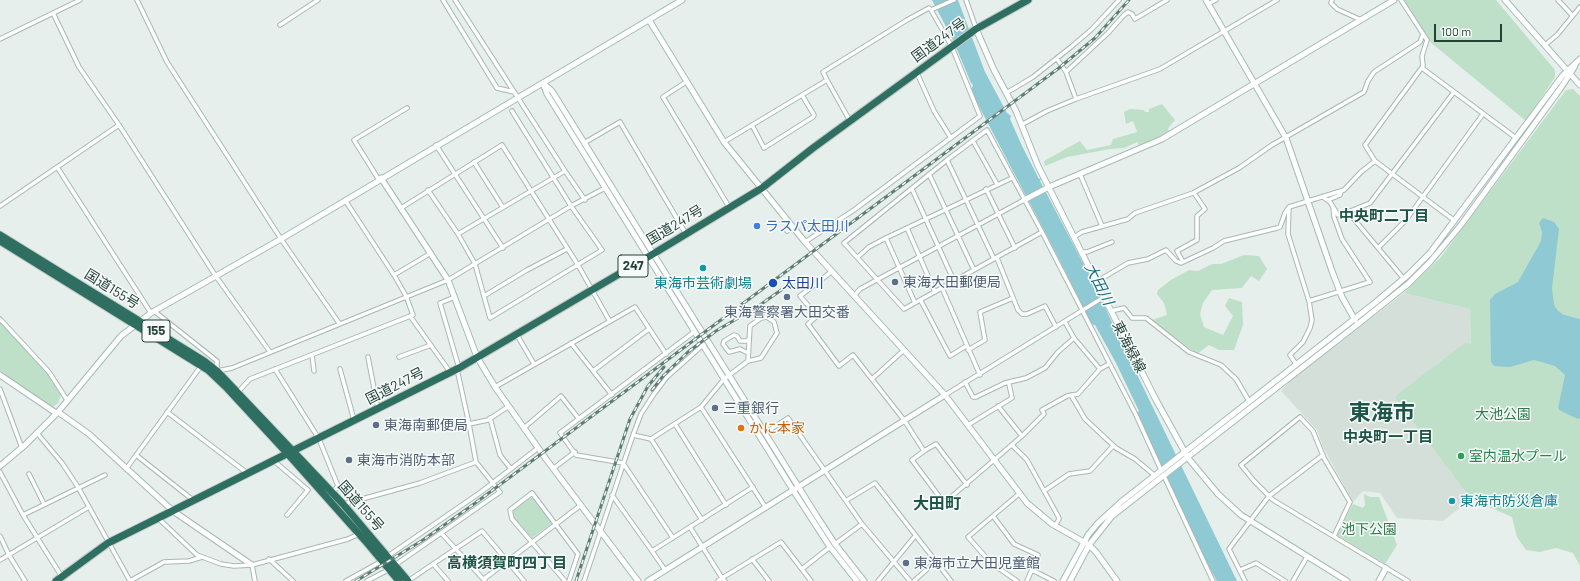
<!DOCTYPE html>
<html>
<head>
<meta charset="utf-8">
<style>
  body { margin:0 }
  #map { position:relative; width:1580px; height:581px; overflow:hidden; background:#e6efeb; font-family:Barlow,sans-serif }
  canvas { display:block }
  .scale { position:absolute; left:1434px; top:24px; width:68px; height:18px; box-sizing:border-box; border:2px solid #24423a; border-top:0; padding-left:5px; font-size:12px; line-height:14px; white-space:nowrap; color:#24423a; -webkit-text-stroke:3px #f7fbf9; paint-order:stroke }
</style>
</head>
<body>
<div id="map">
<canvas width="1580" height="581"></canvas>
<div class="scale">100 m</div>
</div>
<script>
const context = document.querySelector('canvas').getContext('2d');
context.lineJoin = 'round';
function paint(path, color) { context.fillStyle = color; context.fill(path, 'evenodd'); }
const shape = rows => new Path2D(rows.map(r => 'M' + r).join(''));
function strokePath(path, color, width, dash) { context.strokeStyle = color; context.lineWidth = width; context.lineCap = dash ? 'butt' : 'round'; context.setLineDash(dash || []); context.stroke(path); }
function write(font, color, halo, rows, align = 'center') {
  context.font = font + ' Barlow,"Noto Sans JP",sans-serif'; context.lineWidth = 3; context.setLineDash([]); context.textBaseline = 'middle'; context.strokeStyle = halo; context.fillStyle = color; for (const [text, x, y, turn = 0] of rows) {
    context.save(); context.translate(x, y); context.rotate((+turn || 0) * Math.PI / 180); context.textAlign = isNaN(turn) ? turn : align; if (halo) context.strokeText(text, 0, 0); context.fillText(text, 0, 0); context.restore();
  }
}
paint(shape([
  [1404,293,1470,309,1471,344,1394,397,1471,499,1443,521,1397,518,1380,493,1363,491,1353,502,1323,447,1317,430,1281,391,1290,381]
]), '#d4dfda');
paint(shape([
  [1404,0,1496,0,1555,70,1555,77,1526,121,1429,41,1403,1],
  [1573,89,1580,96,1580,566,1573,553,1556,548,1540,552,1526,550,1517,537,1512,517,1471,499,1394,397,1465,343,1471,344,1470,309,1404,293,1441,257,1566,90],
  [1162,104,1175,120,1168,128,1169,132,1140,146,1137,142,1124,148,1110,149,1067,157,1045,166,1044,161,1080,141,1087,150,1111,145,1113,139,1137,132,1133,121,1126,124,1124,112,1130,109,1144,110,1145,112,1149,112,1149,109],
  [1244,255,1259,256,1267,269,1259,281,1251,276,1242,288,1212,290,1203,303,1200,314,1204,327,1223,335,1233,316,1225,306,1229,298,1242,302,1243,325,1234,350,1219,350,1209,345,1197,354,1152,320,1167,315,1164,303,1157,294,1158,290,1171,280,1189,270,1198,271,1212,264,1221,264],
  [0,320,49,372,62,392,58,403,52,408,0,371],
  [1364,494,1370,497,1379,497,1397,545,1385,564,1337,535,1353,504,1363,508,1365,505],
  [530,498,533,498,551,522,551,524,532,538,514,518,513,511]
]), '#bfe0c8');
paint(shape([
  [932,0,958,0,985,72,1007,113,1011,116,1010,119,1022,146,1039,179,1041,178,1040,181,1094,284,1129,358,1131,357,1130,360,1237,581,1217,581,1208,565,1155,453,1137,413,1139,411,1116,363,1095,325,1091,324,1086,316,1082,305,1057,255,971,91,973,85,971,83,953,40],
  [1543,218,1554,222,1559,229,1552,288,1554,305,1558,311,1564,315,1580,319,1580,418,1578,419,1559,410,1558,408,1565,375,1555,366,1534,360,1510,367,1494,366,1491,362,1490,300,1495,294,1518,282,1541,241,1542,232,1539,223]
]), '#8ec9d4');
const street = shape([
  [137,0,167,62,281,239,339,323],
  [443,0,497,88,514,92],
  [455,0,565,171,585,200],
  [966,0,976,28],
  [1332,0,1331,3,1337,9,1361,20],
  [1401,0,1427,40,1422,56,1423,66,1365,145,1375,161,1455,221],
  [1558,0,1572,15],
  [1208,4,1216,0],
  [53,13,79,67,119,125,215,275,270,352],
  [280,25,318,0],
  [0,39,80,0],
  [1545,45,1557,35,1580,7],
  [1057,59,1066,72],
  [1422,68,1516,138],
  [917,73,934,111,951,138],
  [827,80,850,121],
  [686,82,663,97,729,207],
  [1008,92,1033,77,1071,47,1092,29,1119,0],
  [1076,99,1066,72,1108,33,1124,15,1128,12,1132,14,1135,19,1167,0],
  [752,125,764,148,813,117,814,115,802,95],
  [1021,125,1047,111,1076,99,1160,69,1277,0],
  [973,141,997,184],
  [724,142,827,80,823,72,907,20,929,8,931,10,954,0],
  [584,143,620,122,686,234],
  [436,145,503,248],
  [947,160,994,259],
  [474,162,502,206],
  [57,167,151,313],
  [929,174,974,270],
  [1080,174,1102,226],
  [379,180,354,140,407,108],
  [912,189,954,281],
  [986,189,1015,248],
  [428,190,458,234,475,264,490,318,602,250,571,206,512,111],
  [1323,197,1330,202,1338,215,1348,212],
  [1328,200,1340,195,1341,192],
  [0,206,119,125],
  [1289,207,1288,234,1309,301,1312,320,1310,328,1303,342,1290,355,1296,364],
  [401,208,502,145,578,265,609,320],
  [907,228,935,292],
  [787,231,793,227],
  [1042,232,904,309,844,243,947,160,987,130,1042,232,1136,415,1161,470],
  [458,234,565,171],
  [1074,237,1082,232,1128,219,1135,213,1193,193,1239,168,1272,145,1364,92,1368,81,1374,72,1420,42,1423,34],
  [886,238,915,303],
  [805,242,854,210,980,116,952,47,931,10],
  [1378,248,1406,220,1483,114],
  [1081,252,1087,252,1112,242],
  [858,257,869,247,886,238,1012,178],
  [997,258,1018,310,1022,314,1027,314,1045,306,1056,327],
  [1183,262,1177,251,1197,240,1197,216,1205,209,1194,193],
  [831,272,800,296,817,316,808,324,839,366,853,355,904,420,924,451,912,460,944,503,1022,436,1044,414,1042,410,1067,396,1078,394,1100,369,1109,364],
  [394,275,431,253],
  [1404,279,1348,212,1370,203,1454,92],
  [1096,282,1128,263,1148,259,1166,250,1176,261,1181,263,1213,248,1224,241,1277,228,1280,227,1285,213,1289,207,1344,190,1361,172,1375,161],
  [942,288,980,375],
  [484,296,527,270,567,249],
  [854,296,860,289,1024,200],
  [455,297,440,303,459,368],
  [921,301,950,356,966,346],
  [1309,301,1370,282,1342,239,1334,217,1333,207],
  [154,311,217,361,217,371,232,368,448,280,571,206,605,188],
  [1111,311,1124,308,1132,318,1146,318,1189,352,1221,365,1236,379,1249,401],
  [410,316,450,372],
  [0,319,49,372,67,400],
  [1065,322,1074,338,1100,369],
  [517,335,534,364],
  [571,343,593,371],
  [968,350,985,340,980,312,1013,298],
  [748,353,740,349,729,352,723,344,724,341,734,335,737,336,740,341,747,341,749,339],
  [312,355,314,371],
  [368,357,378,409],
  [399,357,431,345],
  [275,369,319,439,338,486,332,493],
  [340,369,354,420],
  [457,369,469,424],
  [872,379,904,350],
  [965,382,973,397,976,397,1005,383,1026,378,1045,368,1058,352,1074,338],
  [495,387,635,307,666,354],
  [0,389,22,448],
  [238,392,250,379,413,315,406,296,394,275,345,200],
  [612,395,593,371,649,329],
  [945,395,1104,297],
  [1071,395,1085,419,1116,448,1135,459,1154,475],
  [998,406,1022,436],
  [701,407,766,508],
  [167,412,247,473],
  [490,418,500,455,511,469],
  [675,424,726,505],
  [968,425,1012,398,1009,384],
  [524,428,561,396,579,419],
  [37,433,62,463,78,487,130,581],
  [765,433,788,418,862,524,835,544],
  [633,435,641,414,654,394,667,377,703,345],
  [651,439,701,407,724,379,748,361,761,358,777,333,774,322,767,317,761,318,750,326,748,361],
  [1012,445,1027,460,1058,516,1059,519,1055,526],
  [924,451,936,444,967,485],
  [136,455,193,500],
  [274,461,308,490,287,515],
  [554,468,575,452],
  [126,469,201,366],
  [0,472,23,515,62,577],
  [29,474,44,504],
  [1164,476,1213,581],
  [1044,491,1069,474,1090,471,1113,446],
  [612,495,652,551],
  [847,500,875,483,951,581],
  [344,504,420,483,476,462],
  [23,515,105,475],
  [993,516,1014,544,1038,555,1027,581],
  [159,519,197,555,221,564,234,566,252,565,348,539,359,534],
  [862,524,910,581],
  [690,527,722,578,781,542,811,581],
  [442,534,485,581],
  [0,536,9,555,25,581],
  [1334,536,1350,502,1324,458,1313,431,1300,417,1241,465,1254,481,1273,500,1408,581],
  [673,538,623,463,576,455,560,433,694,332],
  [388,556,481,492,538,448],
  [269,559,293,581],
  [752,559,769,581],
  [0,560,89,507],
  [252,565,255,581],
  [395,565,500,492,476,462,469,424,488,420,509,406],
  [434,565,448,581],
  [802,569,830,547],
  [665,570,652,551,753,487],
  [1032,570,1054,581],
  [1240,570,1256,563,1285,581],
  [484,579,581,505],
  [130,581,164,562,189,561,202,557],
  [346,581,382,561],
  [367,581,390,569],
  [408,581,482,531,524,581],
  [565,581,512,519,510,510,532,493,578,554,569,581],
  [584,581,633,435,651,439,702,520],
  [718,581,722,578,725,581],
  [878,581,915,536],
  [914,581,935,562],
  [1017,581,991,563,968,537,1020,493],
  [1245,581,1229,549,1269,496,1323,455],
  [1293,581,1307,557]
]);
const secondary = shape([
  [1206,0,1286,138,1332,271,1342,297,1355,320],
  [1505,0,1580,85],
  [649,20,724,142,805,242,945,395,1027,503,1052,524,1089,545,1096,552,1117,581],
  [976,29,994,70,1016,111,1038,166,1155,398,1188,458,1218,494,1241,515,1347,581],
  [543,83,552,91,816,515,835,544,864,581],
  [543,83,547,94,793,490,830,547,857,581],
  [381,178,448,280,477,357,495,387,546,459,638,581],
  [1024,200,1049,187,1162,139,1394,0],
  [0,375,56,413],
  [58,412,89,434,173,511,252,565],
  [0,466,25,445,58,412,121,336,151,313,281,239,682,0],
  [648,581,945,395],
  [1063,581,1088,535,1098,523,1121,502,1376,302,1408,275,1430,253,1563,75,1580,59],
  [1070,581,1089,545,1112,516,1358,324,1408,284,1430,262,1461,225,1560,89,1575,66],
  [1379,581,1386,568]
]);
const highway = shape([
  [0,235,204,361,217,371,343,504,408,581],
  [0,241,208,370,227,388,288,454,368,544,399,581],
  [56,581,108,543,459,368,648,257,762,188,813,148,976,29,1028,0]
]);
strokePath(street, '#a8b8b2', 5.5);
strokePath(secondary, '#a4bbb3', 7);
strokePath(highway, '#c2cac8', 9);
strokePath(street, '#fff', 3.5);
strokePath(secondary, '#fff', 5);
strokePath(highway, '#2f6f62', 7);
const rail = shape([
  [652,390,664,375,688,352,716,331,760,305,784,288],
  [356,581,423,540,474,504,1059,68,1095,38,1129,0],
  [576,581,630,419,648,386,664,367]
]);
strokePath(rail, '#5f7d75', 3);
strokePath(rail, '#f7fbf9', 1.5, [4.5]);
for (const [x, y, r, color] of [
  [757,226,4,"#3f7fe0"],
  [703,268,4,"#0f9aa8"],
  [895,282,4,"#5c6f8a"],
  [773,283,5,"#1a4fb4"],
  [787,297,4,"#5c6f8a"],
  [715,408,4,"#5c6f8a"],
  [376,425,4,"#5c6f8a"],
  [741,428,4,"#e8710a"],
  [1461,456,4,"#2e9e5b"],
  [349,460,4,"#5c6f8a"],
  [1452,501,4,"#0f9aa8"],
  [906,563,4,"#5c6f8a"]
]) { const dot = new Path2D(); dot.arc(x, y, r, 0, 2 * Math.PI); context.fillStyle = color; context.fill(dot); strokePath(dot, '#f7fbf9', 1.5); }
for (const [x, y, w] of [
  [633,266,30],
  [156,331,28]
]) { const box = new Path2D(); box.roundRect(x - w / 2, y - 11, w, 22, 3); context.fillStyle = '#f7fbf9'; context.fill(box); strokePath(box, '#24423a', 1); }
write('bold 13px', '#24423a', null, [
  ["247",633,266],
  ["155",156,331]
]);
write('14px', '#24423a', '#f7fbf9', [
  ["国道247号",939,40,-36],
  ["国道247号",675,225,-31],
  ["国道155号",112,289,32],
  ["東海緑線",1129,347,63],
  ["国道247号",395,386,-27],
  ["国道155号",361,506,49]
]);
write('14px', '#366cbe', '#f7fbf9', [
  ["ラスパ太田川",765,226]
], 'left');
write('14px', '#4e5e75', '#f7fbf9', [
  ["東海大田郵便局",903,282],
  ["東海警察署大田交番",787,312,"center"],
  ["三重銀行",723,408],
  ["東海南郵便局",384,425],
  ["東海市消防本部",357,460],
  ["東海市立大田児童館",914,563]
], 'left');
write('14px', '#0d838f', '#f7fbf9', [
  ["東海市芸術劇場",703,283],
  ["東海市防災倉庫",1460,501,"left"]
]);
write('14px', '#164399', '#f7fbf9', [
  ["太田川",782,283]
], 'left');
write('14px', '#2d7a4b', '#f7fbf9', [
  ["大池公園",1503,414],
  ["池下公園",1369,529]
]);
write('14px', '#c56008', '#f7fbf9', [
  ["かに本家",749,428]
], 'left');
write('14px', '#27864d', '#f7fbf9', [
  ["室内温水プール",1469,456]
], 'left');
write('bold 15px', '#1f5548', '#f7fbf9', [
  ["中央町二丁目",1384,216],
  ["中央町一丁目",1388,437],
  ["高横須賀町四丁目",507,563]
]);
write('italic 15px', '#1c6f80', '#f7fbf9', [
  ["大田川",1099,284,63]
]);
write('bold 16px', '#1f5548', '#f7fbf9', [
  ["大田町",937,504]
]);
write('bold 22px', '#1f5548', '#f7fbf9', [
  ["東海市",1382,413]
]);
</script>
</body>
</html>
